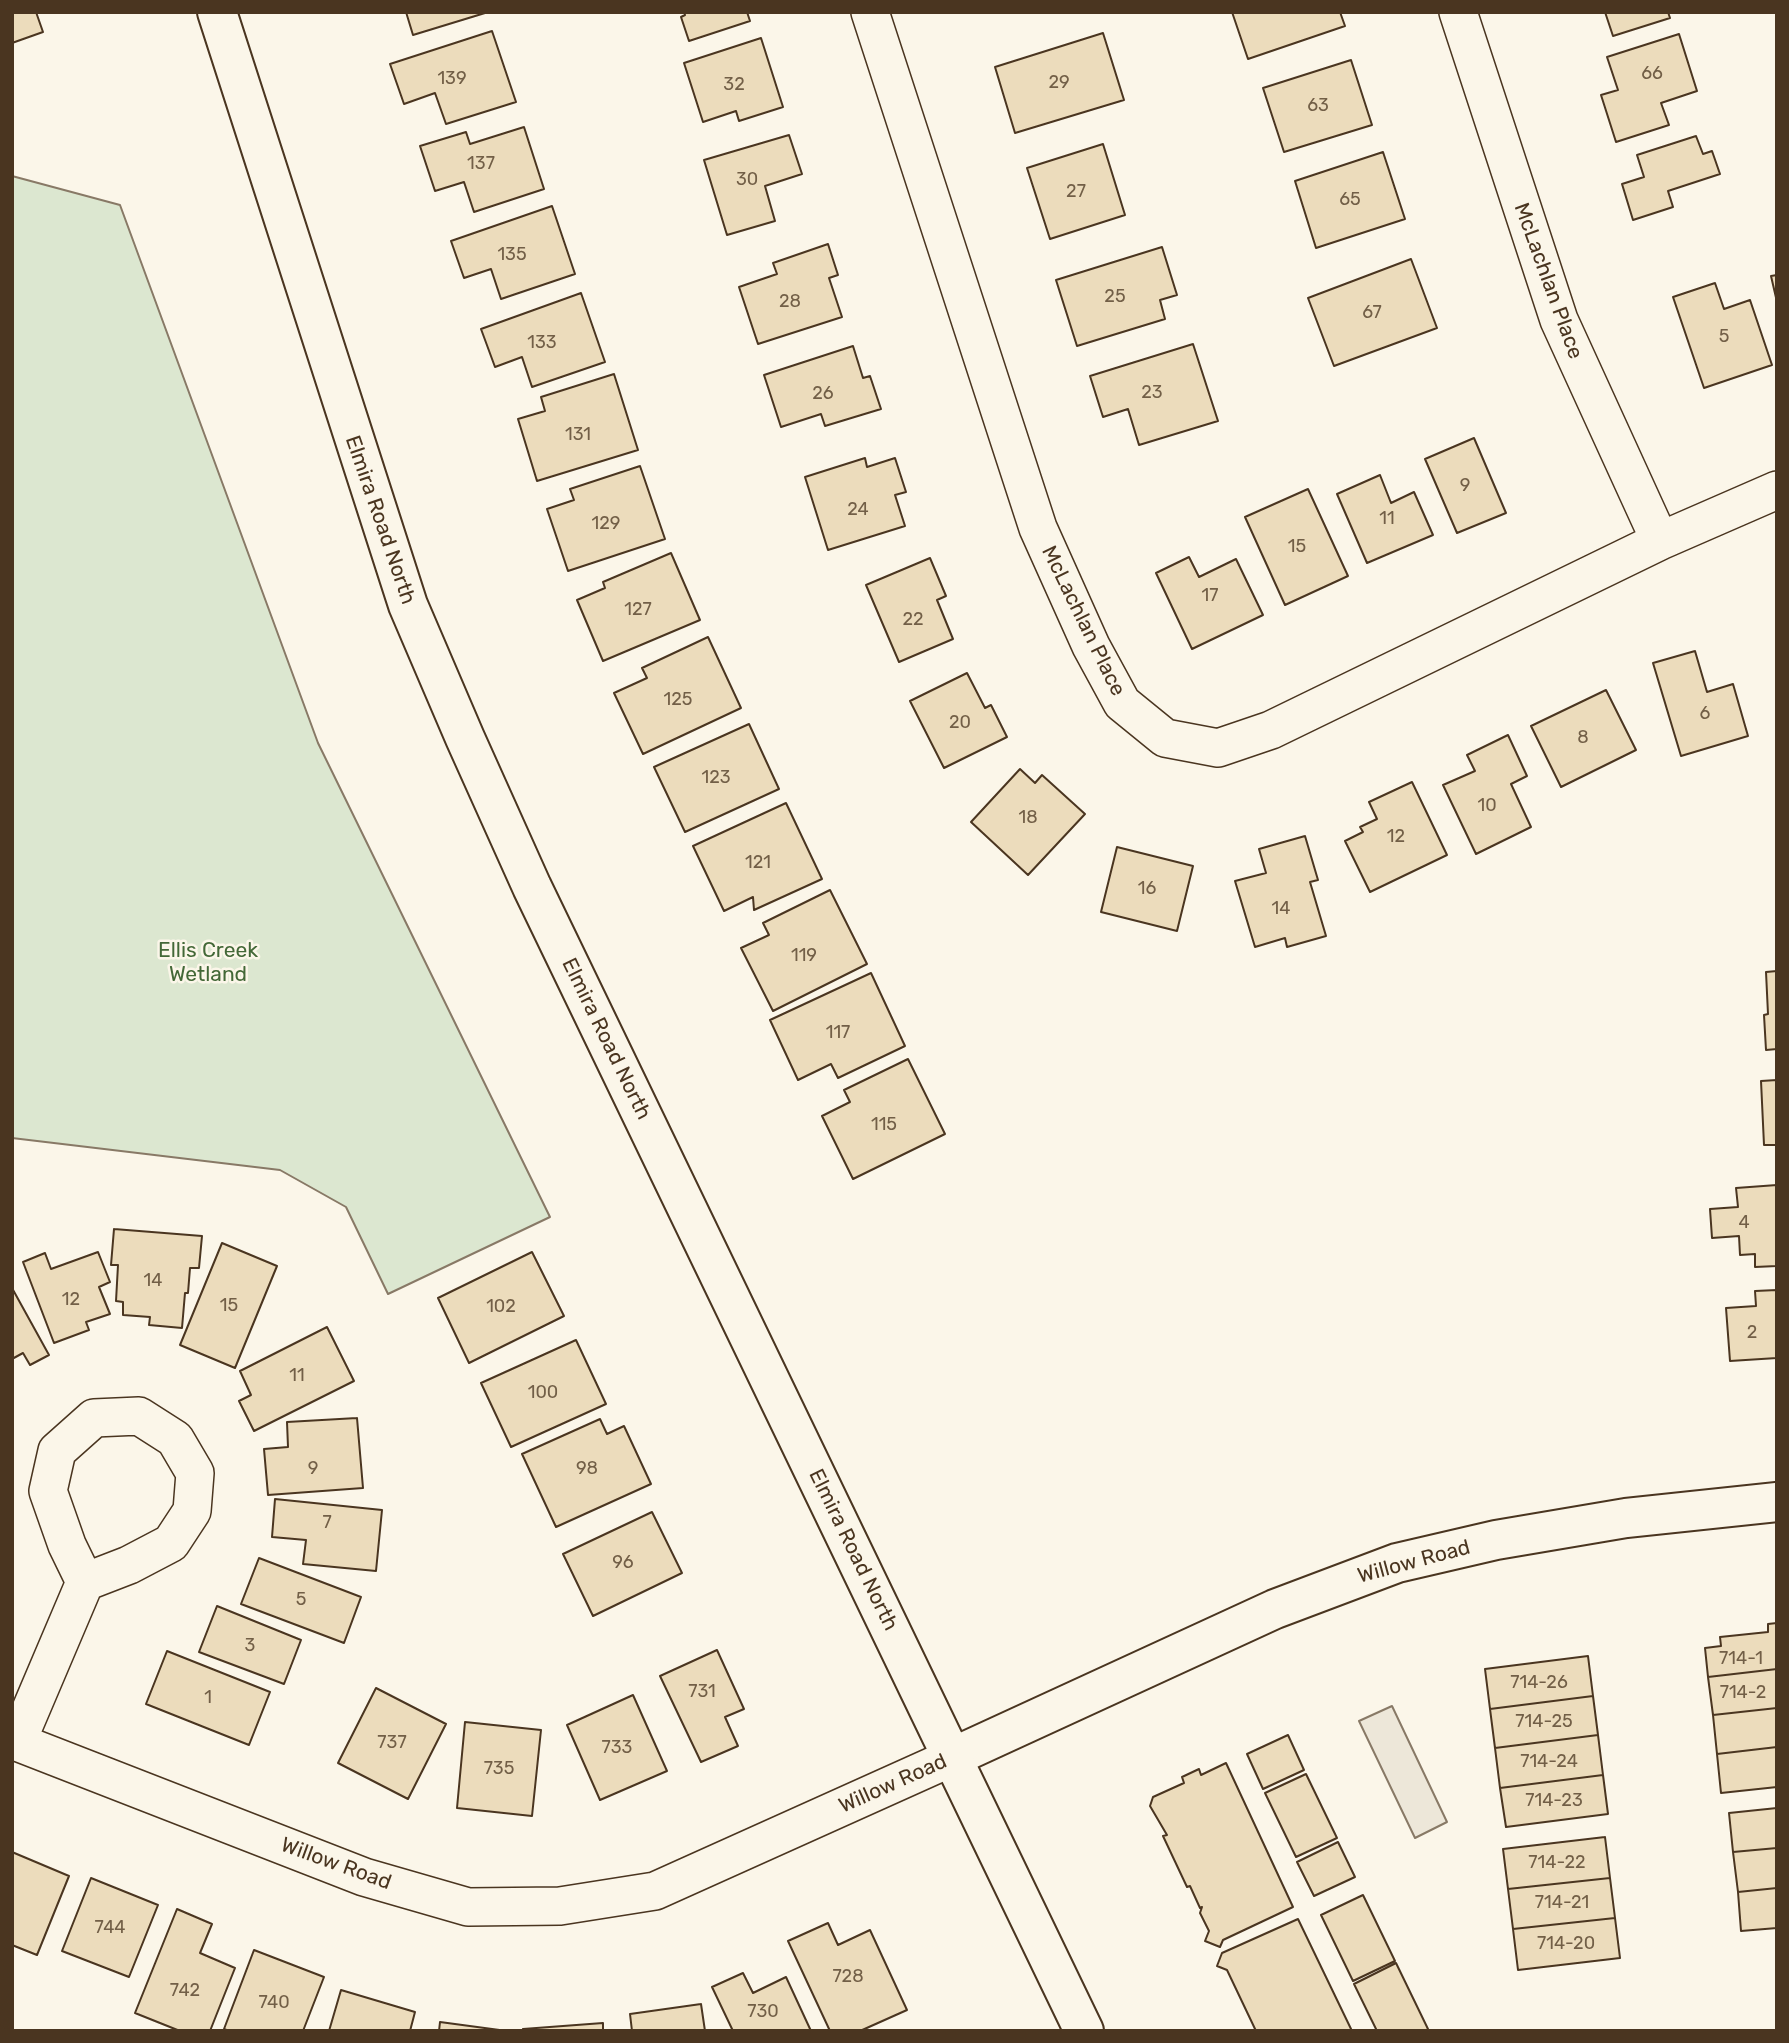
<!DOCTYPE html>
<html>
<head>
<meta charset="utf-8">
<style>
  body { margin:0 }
  #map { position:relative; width:1789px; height:2043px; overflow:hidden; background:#fbf6e9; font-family:Rubik,sans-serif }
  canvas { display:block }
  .frame { position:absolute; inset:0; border:14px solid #4a3520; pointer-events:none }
</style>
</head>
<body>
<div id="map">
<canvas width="1789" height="2043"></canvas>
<div class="frame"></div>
</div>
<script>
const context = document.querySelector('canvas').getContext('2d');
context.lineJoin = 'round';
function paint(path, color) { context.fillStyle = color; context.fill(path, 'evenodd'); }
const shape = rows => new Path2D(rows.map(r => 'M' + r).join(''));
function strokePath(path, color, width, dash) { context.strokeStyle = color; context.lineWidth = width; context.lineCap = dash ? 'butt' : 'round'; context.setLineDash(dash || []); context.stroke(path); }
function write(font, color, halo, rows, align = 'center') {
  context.font = font + ' Rubik,sans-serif'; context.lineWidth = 5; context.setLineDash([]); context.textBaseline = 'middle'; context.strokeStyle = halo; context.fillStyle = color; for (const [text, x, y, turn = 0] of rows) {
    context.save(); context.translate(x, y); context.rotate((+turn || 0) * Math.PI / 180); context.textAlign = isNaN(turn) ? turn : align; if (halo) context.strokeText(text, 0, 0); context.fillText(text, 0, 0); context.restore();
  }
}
const green = shape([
  [12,176,120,205,318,743,550,1217,388,1294,346,1207,280,1170,12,1138,12,176]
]);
paint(green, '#dce7d0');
strokePath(green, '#887966', 2);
const parking = shape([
  [1392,1706,1447,1822,1415,1838,1359,1721,1392,1706]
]);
paint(parking, '#ede7d9');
strokePath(parking, '#887966', 2);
const building = shape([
  [12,12,36,12,43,32,12,43,12,12],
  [406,12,485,12,485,13,413,35,406,12],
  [684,12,747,12,750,21,689,41,681,17,685,15,684,12],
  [1232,12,1340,12,1345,26,1248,59,1232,12],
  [1605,12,1668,12,1670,18,1613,36,1605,12],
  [492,31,516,102,446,124,435,93,404,104,390,64,492,31],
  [1103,33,1124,100,1015,133,995,67,1103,33],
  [1679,34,1697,91,1661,103,1669,125,1616,142,1601,95,1618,90,1607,57,1679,34],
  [761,38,783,107,739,121,736,111,703,122,684,63,761,38],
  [1351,60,1372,125,1284,152,1263,88,1351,60],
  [524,127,544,189,474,212,464,182,435,191,420,146,466,132,470,144,524,127],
  [789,135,802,174,765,186,775,221,727,235,704,160,789,135],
  [1696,136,1703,154,1712,151,1720,174,1668,191,1673,207,1633,220,1622,184,1644,177,1637,155,1696,136],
  [1103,144,1125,215,1050,239,1027,168,1103,144],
  [1383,152,1405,219,1316,248,1295,181,1383,152],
  [552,206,575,274,501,299,491,269,464,278,451,241,552,206],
  [828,244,838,275,829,278,842,317,758,344,739,287,777,274,773,263,828,244],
  [1162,247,1177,295,1160,300,1165,319,1077,346,1056,280,1162,247],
  [1411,259,1437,328,1334,366,1308,298,1411,259],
  [1777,275,1777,302,1771,276,1777,275],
  [1715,283,1724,309,1750,300,1772,365,1704,388,1673,297,1715,283],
  [581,293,605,362,532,387,522,357,495,367,481,329,581,293],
  [1193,344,1218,421,1139,445,1128,409,1103,417,1090,376,1193,344],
  [853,346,863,378,870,376,881,409,825,426,821,414,781,427,764,375,853,346],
  [614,374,638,450,537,481,518,419,545,411,541,397,614,374],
  [1474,438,1506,513,1457,533,1425,459,1474,438],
  [865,458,867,467,895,458,906,492,895,495,905,526,828,550,805,477,865,458],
  [640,466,665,539,568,571,547,509,574,500,570,489,640,466],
  [1380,475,1391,503,1414,492,1433,535,1367,563,1337,494,1380,475],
  [1308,489,1348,576,1285,605,1245,517,1308,489],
  [671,553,700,620,603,661,577,600,605,588,603,582,671,553],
  [1189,557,1199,577,1236,559,1263,615,1192,649,1156,573,1189,557],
  [930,558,946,596,937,600,953,639,899,662,866,585,930,558],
  [708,637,741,708,643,754,614,693,647,678,642,668,708,637],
  [1695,651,1707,692,1733,684,1748,736,1681,756,1653,663,1695,651],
  [967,673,985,708,991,705,1007,737,944,768,910,701,967,673],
  [1606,690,1636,750,1561,787,1531,726,1606,690],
  [749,724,779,789,685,832,654,767,749,724],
  [1508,735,1527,776,1511,784,1531,827,1476,854,1443,785,1475,771,1467,755,1508,735],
  [1020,769,1035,783,1042,775,1085,814,1028,875,971,822,1020,769],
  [1412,782,1447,855,1370,892,1345,841,1363,832,1360,827,1377,819,1369,802,1412,782],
  [786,803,822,879,754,910,753,897,724,911,693,846,786,803],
  [1305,836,1318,880,1310,882,1326,936,1287,947,1285,938,1255,947,1235,881,1266,873,1259,849,1305,836],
  [1117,847,1193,866,1177,931,1101,912,1117,847],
  [830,890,867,964,773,1011,741,948,769,935,763,923,830,890],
  [1777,971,1777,1049,1766,1050,1764,1015,1768,1014,1766,972,1777,971],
  [871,973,905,1046,838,1078,831,1064,798,1080,770,1020,871,973],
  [908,1059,945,1134,853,1179,822,1116,850,1102,844,1090,908,1059],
  [1777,1080,1777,1145,1764,1145,1761,1081,1777,1080],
  [1777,1185,1777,1266,1755,1267,1755,1254,1740,1255,1739,1236,1712,1238,1710,1209,1738,1207,1736,1188,1777,1185],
  [114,1229,202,1236,199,1268,190,1268,188,1293,185,1293,182,1328,149,1325,150,1317,123,1315,123,1302,116,1301,118,1265,111,1265,114,1229],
  [222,1243,277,1266,235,1368,180,1345,222,1243],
  [98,1252,110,1282,99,1287,110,1314,86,1322,89,1330,54,1343,23,1262,45,1253,51,1269,98,1252],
  [532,1252,564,1316,469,1363,438,1298,532,1252],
  [12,1288,49,1355,30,1365,23,1353,12,1359,12,1288],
  [1777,1290,1777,1358,1730,1361,1726,1308,1756,1306,1755,1291,1777,1290],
  [327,1327,354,1381,254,1431,239,1401,251,1395,240,1371,327,1327],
  [576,1340,606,1404,511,1447,481,1383,576,1340],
  [357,1418,363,1488,268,1495,264,1449,288,1447,287,1422,357,1418],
  [600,1419,607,1434,624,1426,651,1484,556,1527,522,1454,600,1419],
  [275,1499,382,1510,376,1571,303,1564,306,1540,272,1537,275,1499],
  [652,1512,682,1573,593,1616,563,1554,652,1512],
  [259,1558,361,1597,344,1643,241,1604,259,1558],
  [217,1606,301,1640,284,1684,199,1652,217,1606],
  [1777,1623,1777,1669,1708,1677,1705,1648,1721,1646,1720,1637,1768,1632,1768,1624,1777,1623],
  [717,1650,744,1709,725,1717,738,1746,701,1762,660,1676,717,1650],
  [167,1651,270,1692,249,1745,146,1704,167,1651],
  [1588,1656,1593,1696,1490,1709,1485,1669,1588,1656],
  [1777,1669,1777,1708,1713,1715,1708,1677,1777,1669],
  [376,1688,446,1724,408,1799,338,1763,376,1688],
  [633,1695,667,1771,600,1800,567,1725,633,1695],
  [1593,1696,1598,1735,1495,1748,1490,1709,1593,1696],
  [1777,1708,1777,1747,1717,1754,1713,1715,1777,1708],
  [465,1722,541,1730,532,1816,457,1808,465,1722],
  [1288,1735,1304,1770,1263,1789,1247,1754,1288,1735],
  [1598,1735,1603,1775,1500,1788,1495,1748,1598,1735],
  [1777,1747,1777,1787,1721,1793,1717,1754,1777,1747],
  [1226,1763,1293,1907,1223,1940,1220,1947,1205,1941,1209,1931,1200,1913,1202,1907,1200,1908,1190,1886,1187,1887,1163,1836,1167,1835,1150,1806,1153,1797,1184,1783,1182,1777,1199,1769,1201,1775,1226,1763],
  [1306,1774,1337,1838,1296,1857,1265,1793,1306,1774],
  [1603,1775,1608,1814,1506,1827,1500,1788,1603,1775],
  [1777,1808,1777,1848,1733,1852,1729,1813,1777,1808],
  [1605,1837,1610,1878,1508,1889,1503,1849,1605,1837],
  [1338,1842,1355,1877,1314,1896,1297,1862,1338,1842],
  [1777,1848,1777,1888,1738,1892,1733,1852,1777,1848],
  [12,1852,69,1876,37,1955,12,1945,12,1852],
  [91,1878,158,1905,129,1977,62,1951,91,1878],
  [1610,1878,1615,1918,1513,1929,1508,1889,1610,1878],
  [1777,1888,1777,1928,1741,1931,1738,1892,1777,1888],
  [1363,1895,1395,1961,1353,1981,1321,1915,1363,1895],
  [177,1909,212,1924,200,1953,235,1968,210,2031,180,2031,135,2013,177,1909],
  [1615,1918,1620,1958,1518,1970,1513,1929,1615,1918],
  [1298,1919,1352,2031,1256,2031,1227,1970,1217,1966,1222,1953,1298,1919],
  [828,1923,838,1945,870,1930,907,2010,860,2031,830,2031,788,1941,828,1923],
  [254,1950,324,1977,303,2031,229,2031,224,2029,254,1950],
  [1396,1963,1428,2029,1425,2031,1377,2031,1354,1984,1396,1963],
  [743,1973,753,1993,786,1977,811,2031,733,2031,712,1987,743,1973],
  [341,1990,415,2012,410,2031,329,2031,341,1990],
  [701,2004,705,2031,632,2031,630,2014,701,2004],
  [440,2022,507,2031,439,2031,440,2022],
  [603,2023,603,2031,524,2031,523,2029,603,2023]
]);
paint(building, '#ecdcbc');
strokePath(building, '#4a3520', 2);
const minor = shape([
  [870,12,1038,528,1091,646,1122,703,1165,738,1218,748,1271,730,1660,541,1777,490],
  [1458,12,1559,320,1660,541],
  [12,1740,364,1877,468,1907,560,1906,655,1891,953,1757],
  [17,1742,85,1582,129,1565,171,1543,192,1511,195,1473,175,1439,139,1416,94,1418,57,1451,48,1491,67,1545,85,1582]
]);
const tertiary = shape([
  [953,1757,1275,1609,1397,1563,1496,1540,1626,1518,1777,1502]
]);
const secondary = shape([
  [217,12,408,605,465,738,532,887,1084,2031]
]);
strokePath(minor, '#4a3520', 40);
strokePath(tertiary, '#4a3520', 42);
strokePath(secondary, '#4a3520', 42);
strokePath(minor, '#fbf6e9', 37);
strokePath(tertiary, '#fbf6e9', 38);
strokePath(secondary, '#fbf6e9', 38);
write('18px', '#725f47', null, [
  ["66",1652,74],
  ["139",452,79],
  ["29",1059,83],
  ["32",734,85],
  ["63",1318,106],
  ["137",481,164],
  ["30",747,180],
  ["27",1076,192],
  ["65",1350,200],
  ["135",512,255],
  ["25",1115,297],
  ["28",790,302],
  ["67",1372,313],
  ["5",1724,337],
  ["133",542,343],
  ["23",1152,393],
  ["26",823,394],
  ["131",578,435],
  ["9",1465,486],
  ["24",858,510],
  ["11",1387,519],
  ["129",606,524],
  ["15",1297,547],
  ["17",1210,596],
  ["127",638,610],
  ["22",913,620],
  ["125",678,700],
  ["6",1705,714],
  ["20",960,723],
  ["8",1583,738],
  ["123",716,778],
  ["10",1487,806],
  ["18",1028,818],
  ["12",1396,837],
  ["121",758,863],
  ["16",1147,889],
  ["14",1281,909],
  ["119",804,956],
  ["117",838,1033],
  ["115",884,1125],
  ["4",1744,1223],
  ["14",153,1281],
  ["12",71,1300],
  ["15",229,1306],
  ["102",501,1307],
  ["2",1752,1333],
  ["11",297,1376],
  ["100",543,1393],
  ["9",313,1469],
  ["98",587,1469],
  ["7",327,1523],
  ["96",623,1563],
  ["5",301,1600],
  ["3",250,1646],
  ["714-1",1741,1659],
  ["714-26",1539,1683],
  ["731",702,1692],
  ["714-2",1743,1693],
  ["1",208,1698],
  ["714-25",1544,1722],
  ["737",392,1743],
  ["733",617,1748],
  ["714-24",1549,1762],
  ["735",499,1769],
  ["714-23",1554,1801],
  ["714-22",1557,1863],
  ["714-21",1562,1903],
  ["744",110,1928],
  ["714-20",1566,1944],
  ["728",848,1977],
  ["742",185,1991],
  ["740",274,2003],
  ["730",763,2012]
]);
write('21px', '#4a3520', '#fbf6e9', [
  ["McLachlan Place",1548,281,70],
  ["Elmira Road North",380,520,71],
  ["McLachlan Place",1083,621,64],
  ["Elmira Road North",606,1039,64],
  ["Elmira Road North",853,1550,64],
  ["Willow Road",1414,1562,-15],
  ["Willow Road",893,1784,-24],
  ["Willow Road",336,1864,20]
]);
write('21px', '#436837', '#fbf6e9', [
  ["Ellis Creek",208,951],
  ["Wetland",208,975]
]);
</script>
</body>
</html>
